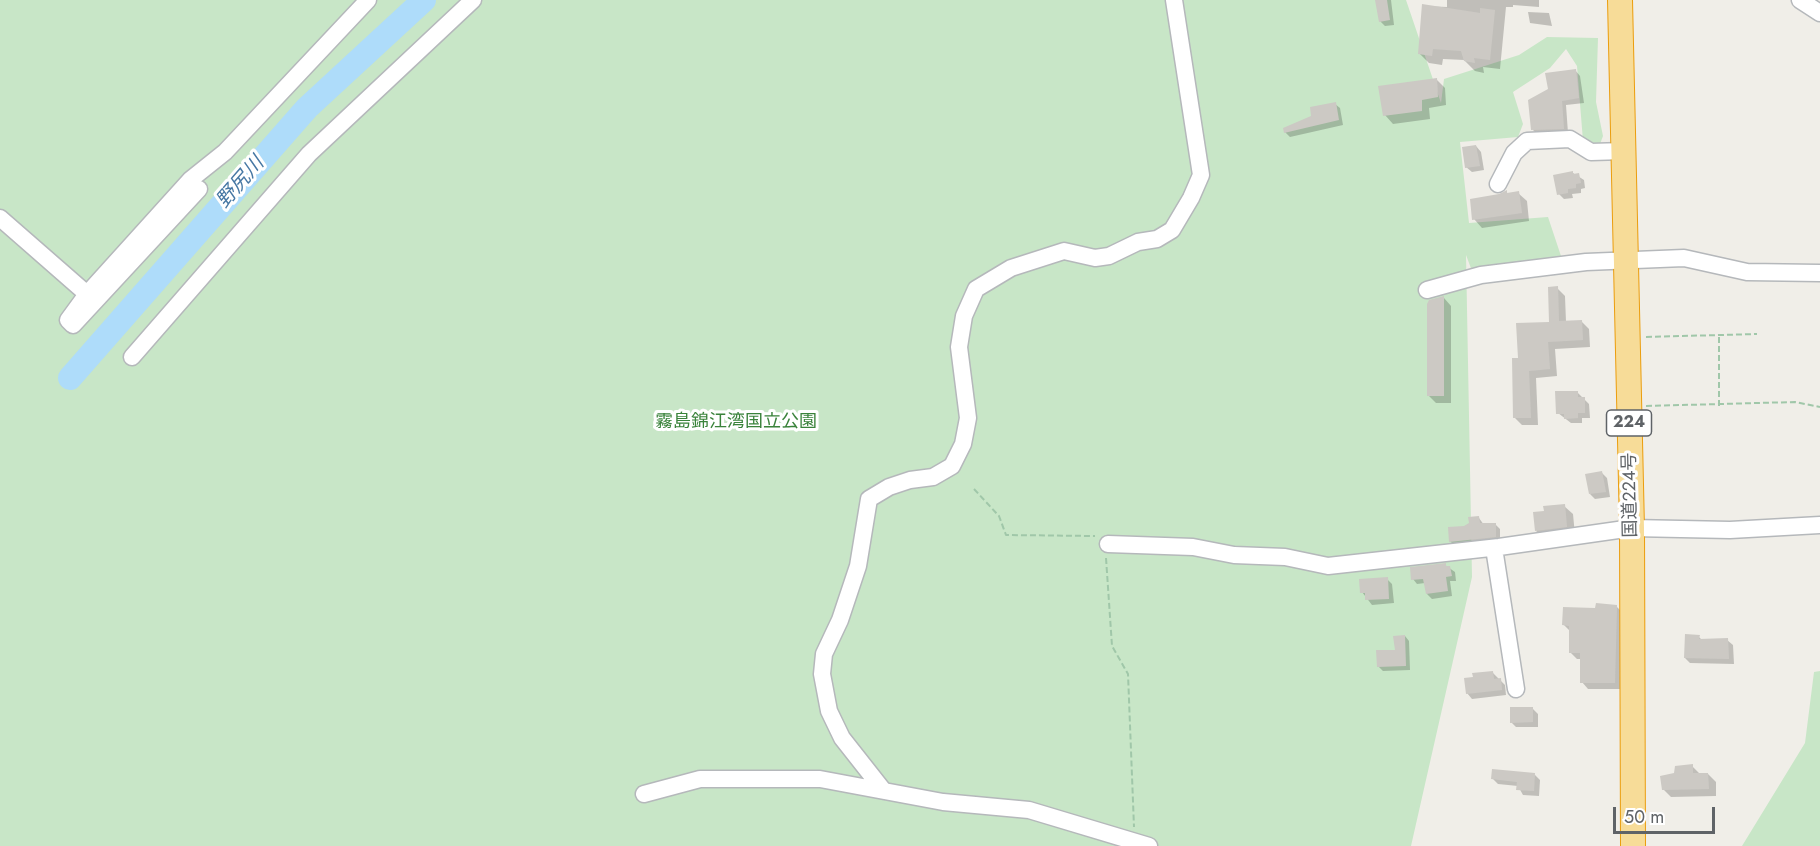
<!DOCTYPE html>
<html>
<head>
<meta charset="utf-8">
<style>
  body { margin:0 }
  #map { position:relative; width:1820px; height:846px; overflow:hidden; background:#f0eee8; font-family:Jost,sans-serif }
  canvas { display:block }
  .scale { position:absolute; left:1613px; top:807px; width:102px; height:27px; box-sizing:border-box; border:3px solid #5f6367; border-top:0; padding-left:8px; font-size:18px; line-height:21px; white-space:nowrap; color:#5f6367; -webkit-text-stroke:4px #fff; paint-order:stroke }
</style>
</head>
<body>
<div id="map">
<canvas width="1820" height="846"></canvas>
<div class="scale">50 m</div>
</div>
<script>
const context = document.querySelector('canvas').getContext('2d');
context.lineJoin = 'round';
function paint(path, color) { context.fillStyle = color; context.fill(path, 'evenodd'); }
const shape = rows => new Path2D(rows.map(r => 'M' + r).join(''));
function strokePath(path, color, width, dash) { context.strokeStyle = color; context.lineWidth = width; context.lineCap = dash ? 'butt' : 'round'; context.setLineDash(dash || []); context.stroke(path); }
function write(font, color, halo, rows, align = 'center') {
  context.font = font + ' Jost,"Noto Sans JP",sans-serif'; context.lineWidth = 6; context.setLineDash([]); context.textBaseline = 'middle'; context.strokeStyle = halo; context.fillStyle = color; for (const [text, x, y, turn = 0] of rows) {
    context.save(); context.translate(x, y); context.rotate((+turn || 0) * Math.PI / 180); context.textAlign = isNaN(turn) ? turn : align; if (halo) context.strokeText(text, 0, 0); context.fillText(text, 0, 0); context.restore();
  }
}
paint(shape([
  [0,0,1406,0,1441,103,1444,79,1519,55,1547,37,1598,38,1596,102,1603,136,1600,144,1583,141,1577,66,1566,49,1550,68,1513,92,1523,124,1518,137,1460,142,1469,223,1548,217,1562,259,1472,271,1466,255,1472,577,1411,846,0,846],
  [1820,671,1820,846,1742,846,1805,743,1814,672]
]), '#c8e6c7');
paint(shape([
  [1377,0,1391,0,1394,25,1385,26,1380,21],
  [1447,0,1539,0,1539,7,1513,5,1513,7,1506,7,1500,69,1483,67,1484,73,1475,71,1464,60,1443,59,1442,65,1429,63,1419,53,1424,6,1447,7],
  [1528,12,1549,13,1552,26,1530,23],
  [1575,70,1580,76,1584,103,1566,105,1568,133,1538,135,1533,130,1549,90],
  [1437,80,1445,88,1446,105,1429,108,1430,119,1393,124,1385,115],
  [1335,104,1340,108,1343,125,1290,137,1285,132],
  [1476,146,1481,152,1484,170,1472,172,1466,167],
  [1573,173,1584,180,1585,188,1581,189,1581,193,1572,194,1573,198,1564,199,1559,194],
  [1506,192,1509,194,1518,193,1527,201,1529,221,1482,228,1474,219],
  [1557,288,1565,296,1566,322,1581,321,1589,329,1590,347,1555,349,1557,376,1536,378,1538,425,1522,425,1515,418,1520,359,1550,323],
  [1444,298,1451,306,1451,403,1436,403,1428,395],
  [1577,392,1589,404,1590,418,1582,418,1582,423,1571,423,1558,413],
  [1602,473,1607,478,1610,497,1595,499,1590,494],
  [1564,506,1573,514,1575,535,1545,539,1536,531],
  [1479,518,1484,525,1495,524,1500,529,1500,541,1455,546,1450,541,1464,527],
  [1445,565,1455,572,1456,581,1450,581,1452,596,1432,599,1427,594,1425,583,1417,584,1413,579],
  [1387,579,1392,584,1394,603,1372,605,1362,592],
  [1616,606,1623,613,1621,689,1588,689,1582,682,1582,659,1577,659,1570,652,1571,632,1564,625,1597,610],
  [1405,636,1409,641,1410,670,1383,671,1378,666,1397,651],
  [1699,637,1703,641,1727,640,1733,645,1734,664,1690,663,1685,658],
  [1492,672,1505,685,1506,695,1472,699,1467,693],
  [1533,709,1538,714,1538,727,1516,727,1511,722],
  [1692,766,1701,775,1708,774,1716,782,1716,796,1671,797,1663,789,1676,774],
  [1535,775,1540,780,1539,796,1523,795,1518,786,1498,784,1493,779]
]), '#0003');
strokePath(shape([
  [70,378,307,108,424,0]
]), '#aedcfa', 24);
paint(shape([
  [1375,0,1387,0,1390,20,1379,22],
  [1422,4,1480,13,1480,8,1495,10,1490,60,1474,58,1475,63,1464,61,1461,51,1433,49,1432,56,1418,54],
  [1576,69,1579,98,1562,101,1564,129,1531,130,1528,100,1548,89,1545,73],
  [1437,78,1438,97,1422,100,1422,111,1383,116,1378,86],
  [1336,102,1339,120,1284,133,1283,128,1311,116,1310,107],
  [1476,145,1480,166,1465,168,1462,147],
  [1573,171,1573,174,1579,173,1581,183,1576,184,1576,188,1568,189,1568,193,1557,195,1553,175],
  [1507,190,1507,193,1519,191,1522,213,1472,220,1470,199,1499,194],
  [1558,286,1559,321,1582,320,1583,340,1548,342,1550,369,1529,371,1531,418,1513,418,1512,358,1518,358,1516,323,1549,322,1548,287],
  [1444,296,1444,396,1427,396,1427,304,1429,300],
  [1555,391,1578,391,1578,397,1585,397,1585,413,1578,413,1578,418,1564,419,1564,414,1556,414],
  [1602,471,1606,492,1589,494,1585,474],
  [1565,504,1567,527,1535,531,1533,512,1544,511,1543,506],
  [1479,516,1480,523,1496,523,1496,537,1449,542,1448,527,1464,526,1469,523,1468,517],
  [1446,563,1446,566,1450,566,1452,576,1446,577,1448,591,1426,594,1423,579,1411,580,1410,567],
  [1388,577,1389,599,1365,600,1365,593,1360,593,1359,579],
  [1596,603,1617,605,1615,683,1580,683,1580,653,1569,653,1569,626,1562,625,1563,607,1595,608],
  [1685,634,1700,635,1699,639,1728,638,1729,659,1684,658],
  [1405,635,1406,666,1377,667,1376,650,1395,650,1393,636],
  [1493,671,1494,679,1501,678,1502,690,1466,694,1464,678,1473,677,1472,673],
  [1510,707,1533,707,1533,722,1510,723],
  [1693,764,1693,773,1708,773,1709,789,1662,790,1660,776,1674,773,1675,766],
  [1492,769,1535,773,1534,791,1516,790,1517,782,1491,779]
]), '#ccc9c4');
const minor = shape([
  [1800,0,1820,13],
  [1498,184,1514,153,1527,141,1570,139,1591,152,1624,151],
  [199,189,73,325,68,320,87,294,190,180,225,152,368,0],
  [0,218,87,294],
  [1427,290,1481,275,1586,262,1684,258,1747,272,1820,273],
  [132,357,309,154,473,0],
  [1108,544,1193,547,1234,555,1285,557,1328,566,1499,547,1632,528,1730,530,1820,525],
  [1494,548,1516,689],
  [883,790,842,738,829,711,822,674,824,654,840,620,858,566,869,499,889,487,910,480,933,477,952,466,963,444,968,418,959,347,964,316,976,289,1011,268,1064,251,1095,258,1109,256,1138,242,1157,239,1172,230,1191,198,1201,175,1174,0],
  [644,794,700,779,820,779,943,802,1029,810,1149,846]
]);
const highway = shape([
  [1620,0,1632,528,1633,846]
]);
strokePath(minor, '#b5b8bb', 19);
strokePath(highway, '#eb9d0d', 26);
strokePath(shape([
  [1646,337,1757,334],
  [1646,406,1795,402,1820,407],
  [1719,406,1719,336],
  [974,489,999,516,1006,535,1095,536],
  [1106,558,1112,646,1128,674,1134,827]
]), '#a0c7a9', 2, [6, 3]);
strokePath(minor, '#fff', 16);
strokePath(highway, '#f7dc98', 24);
for (const [x, y, w] of [
  [1629,423,45]
]) { const box = new Path2D(); box.roundRect(x - w / 2, y - 13, w, 26, 4.5); context.fillStyle = '#fff'; context.fill(box); strokePath(box, '#5f6367', 1.5); }
write('bold 16px', '#5f6367', null, [
  ["224",1629,423]
]);
write('18px', '#3a833b', '#fff', [
  ["霧島錦江湾国立公園",736,423]
]);
write('18px', '#5f6367', '#fff', [
  ["国道224号",1631,495,-91]
]);
write('italic 20px', '#4778a4', '#fff', [
  ["野尻川",241,183,-49]
]);
</script>
</body>
</html>
